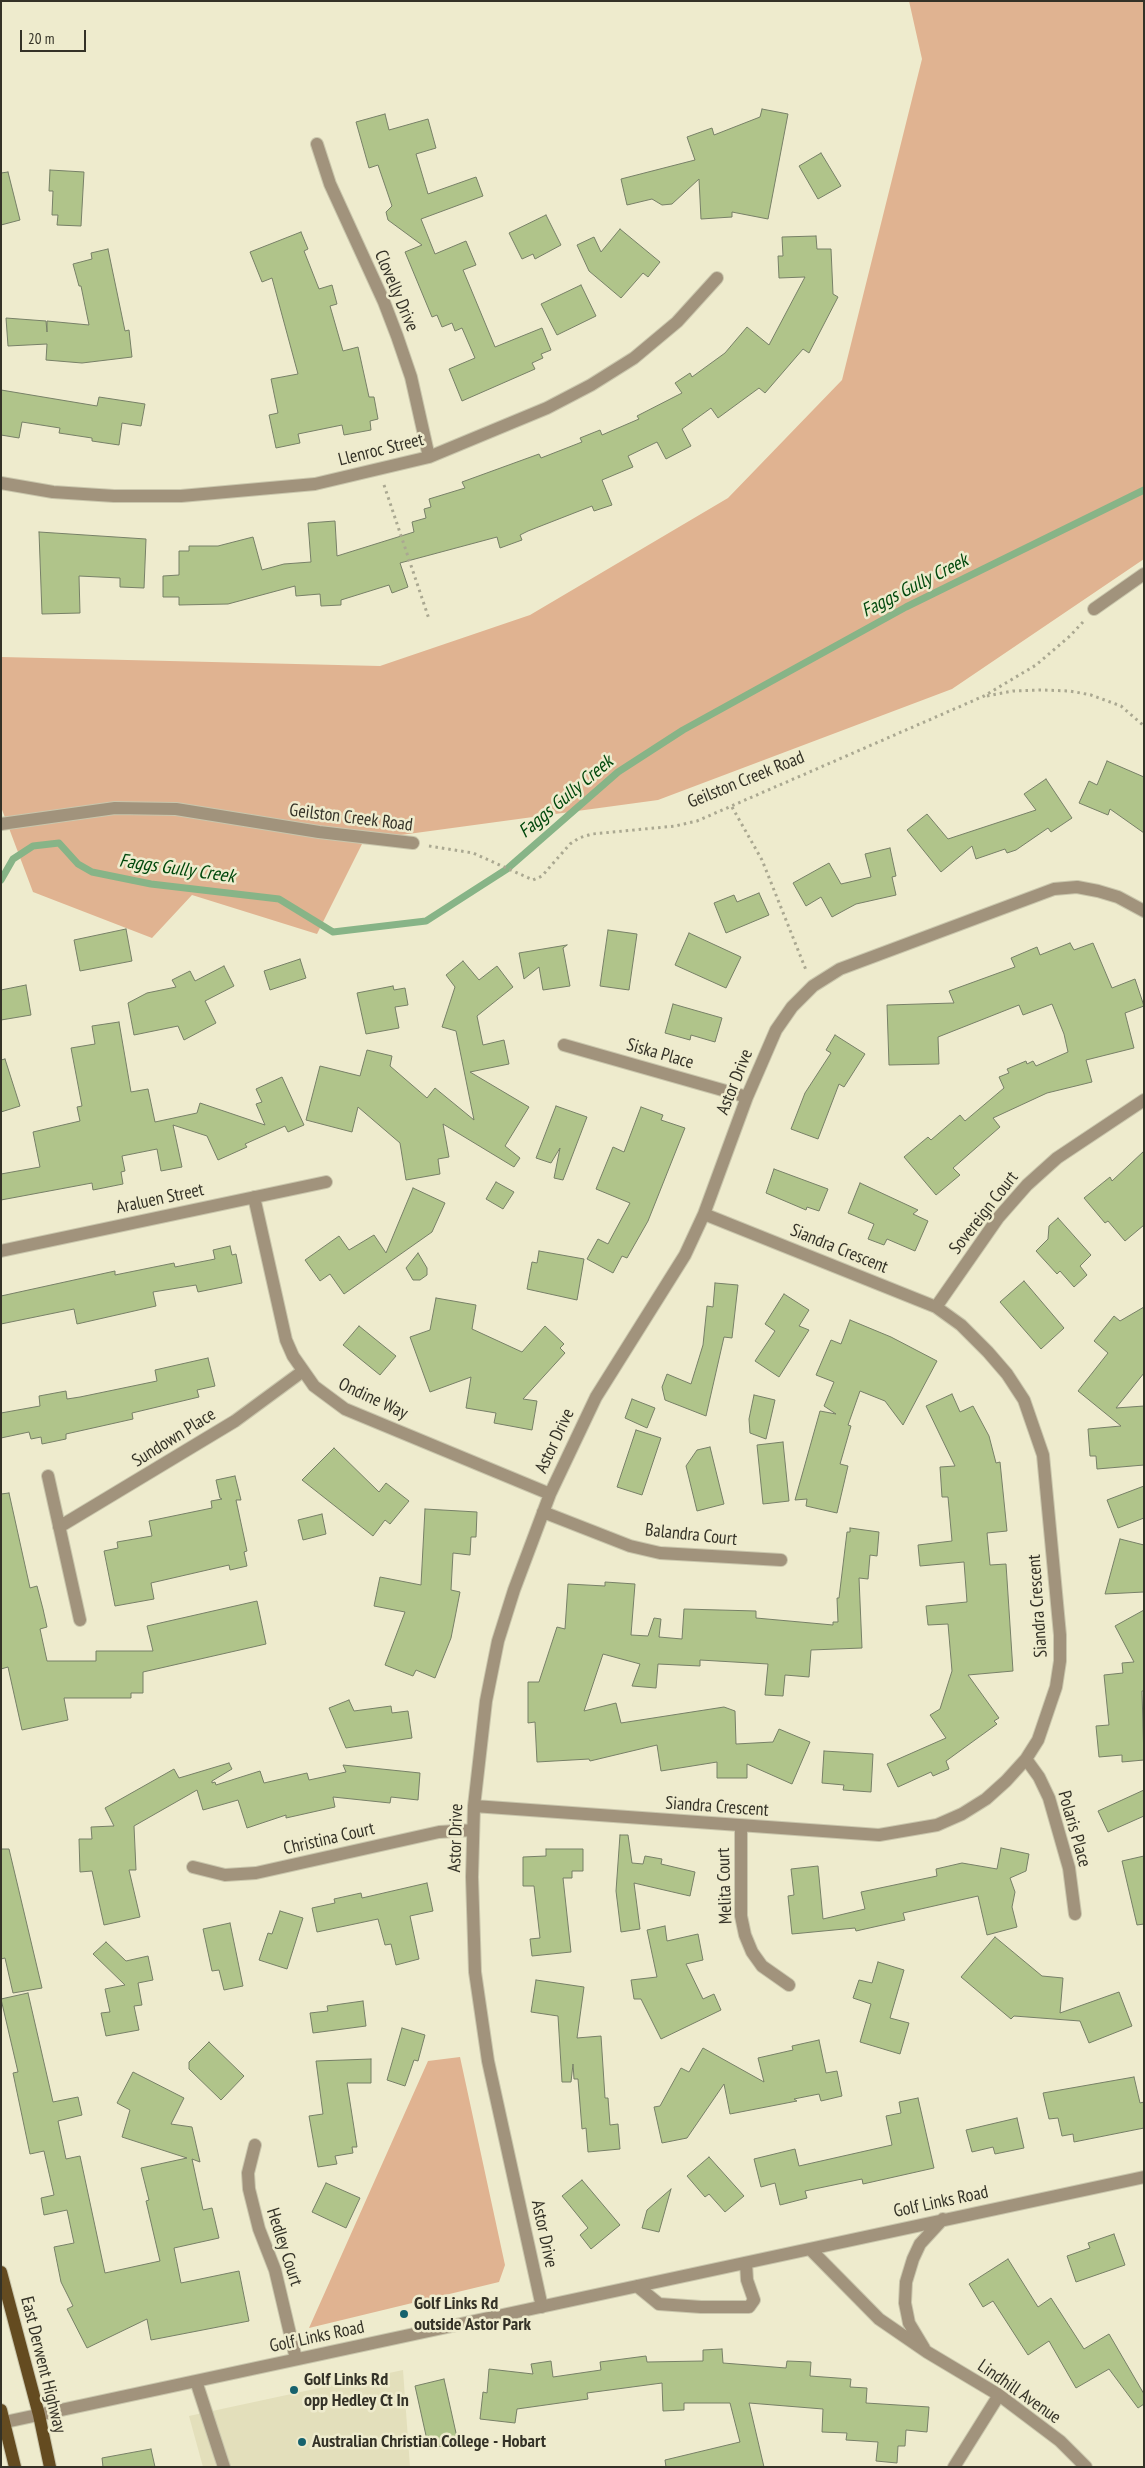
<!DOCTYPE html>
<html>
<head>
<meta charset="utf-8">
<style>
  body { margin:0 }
  #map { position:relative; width:1145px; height:2468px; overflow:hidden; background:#eeebcd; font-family:"PT Sans Narrow",sans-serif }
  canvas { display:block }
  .frame { position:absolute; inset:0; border:2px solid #343227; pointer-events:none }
  .scale { position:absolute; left:20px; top:30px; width:66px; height:22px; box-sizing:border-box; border:2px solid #343227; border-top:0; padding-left:6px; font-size:15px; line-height:18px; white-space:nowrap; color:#343227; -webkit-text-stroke:4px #eeebcd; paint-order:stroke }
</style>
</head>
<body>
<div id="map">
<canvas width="1145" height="2468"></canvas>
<div class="frame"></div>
<div class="scale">20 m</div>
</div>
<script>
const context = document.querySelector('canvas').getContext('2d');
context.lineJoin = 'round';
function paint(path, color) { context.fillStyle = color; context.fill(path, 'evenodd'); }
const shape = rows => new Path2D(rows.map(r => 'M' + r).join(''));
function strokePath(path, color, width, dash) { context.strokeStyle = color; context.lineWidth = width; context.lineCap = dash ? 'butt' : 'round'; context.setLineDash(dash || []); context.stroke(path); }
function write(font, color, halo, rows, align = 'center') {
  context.font = font + ' "PT Sans Narrow",sans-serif'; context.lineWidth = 5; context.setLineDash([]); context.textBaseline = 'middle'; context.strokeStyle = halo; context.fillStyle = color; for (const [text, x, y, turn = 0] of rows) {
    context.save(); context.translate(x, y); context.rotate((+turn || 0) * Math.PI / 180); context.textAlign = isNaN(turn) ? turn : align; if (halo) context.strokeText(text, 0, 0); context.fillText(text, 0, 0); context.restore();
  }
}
paint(shape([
  [403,2370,410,2467,203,2467,189,2416]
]), '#e3dfbb');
paint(shape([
  [909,1,1144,1,1144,559,952,689,658,800,364,840,317,934,192,895,152,938,33,892,1,807,1,657,380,666,530,615,728,498,842,380,922,59],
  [460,2057,505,2265,499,2282,309,2328,428,2061]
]), '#e0b391');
strokePath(shape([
  [1,880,13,859,33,846,59,843,78,864,92,872,151,884,279,899,333,932,426,921,507,869,618,772,683,730,906,607,1144,490]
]), '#87b487', 7);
const building = shape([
  [762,109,788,114,768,219,732,212,732,217,701,219,699,179,672,204,662,205,652,199,627,205,621,179,695,160,687,137,712,128,714,135,760,117,762,109],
  [385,114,389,130,428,119,436,148,416,154,428,194,476,177,483,196,421,219,435,254,466,241,476,265,463,270,495,347,542,328,551,350,541,354,543,358,532,363,535,369,462,401,449,369,475,358,462,328,455,331,452,323,442,327,437,315,432,317,405,252,422,245,388,220,386,212,392,206,378,165,369,168,356,122,385,114],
  [821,153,841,186,818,199,799,166,821,153],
  [50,170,84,172,81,226,57,225,58,215,52,215,53,191,49,191,50,170],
  [8,172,20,220,1,225,1,173,8,172],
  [546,215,561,245,535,259,533,254,522,259,509,233,546,215],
  [620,229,660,262,648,277,643,273,621,298,589,271,577,245,594,237,601,252,620,229],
  [301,232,308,249,304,251,319,289,332,285,337,304,330,306,343,351,358,347,369,397,374,397,378,419,370,421,371,430,344,435,342,425,298,434,300,443,276,448,269,415,278,413,271,379,298,374,272,278,262,282,250,252,301,232],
  [816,236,817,249,831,249,833,294,838,297,809,353,803,349,765,393,759,388,718,418,711,408,682,429,691,446,666,459,657,442,628,456,633,467,602,480,612,505,594,511,592,506,528,531,520,535,522,540,500,548,497,537,400,563,408,587,392,593,389,585,341,600,341,605,321,606,320,594,296,596,295,586,228,604,179,605,179,597,163,597,163,576,179,575,179,551,189,551,189,546,218,546,253,537,262,570,284,564,311,562,308,523,335,521,337,556,414,532,412,522,426,518,424,509,431,507,429,499,465,488,462,482,539,454,541,458,582,442,580,438,600,430,602,435,639,419,637,416,682,393,675,383,690,373,692,377,725,353,747,327,769,345,805,277,779,278,778,256,783,256,782,237,816,236],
  [108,249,125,331,129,330,132,357,82,363,46,360,47,344,8,346,6,318,46,321,47,332,47,321,89,325,81,286,79,286,73,264,92,259,91,253,108,249],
  [581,285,596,316,557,335,541,304,581,285],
  [1,390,97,406,99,397,145,404,141,426,122,423,119,445,92,441,92,438,59,433,60,428,22,422,19,438,1,435,1,390],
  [39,532,146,539,144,588,120,587,120,578,79,576,80,613,42,614,39,532],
  [1107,761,1144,777,1144,833,1110,809,1108,815,1079,803,1089,781,1097,785,1107,761],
  [1046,779,1072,818,1051,832,1048,828,1016,850,1007,853,1005,849,976,859,972,846,941,872,907,830,927,814,948,839,1036,810,1024,794,1046,779],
  [890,848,896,876,892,877,896,895,856,904,832,917,821,897,806,906,793,883,829,863,841,884,871,877,865,854,890,848],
  [759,893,769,915,726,933,714,903,734,895,737,902,759,893],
  [126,929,132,961,80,971,74,940,126,929],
  [608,930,637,934,629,990,600,986,608,930],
  [689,933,741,957,726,988,675,965,689,933],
  [1070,943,1074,950,1093,943,1112,988,1135,979,1144,1006,1125,1013,1134,1048,1086,1060,1092,1082,1047,1093,993,1118,1000,1127,953,1168,960,1175,936,1195,904,1157,928,1137,931,1140,960,1115,965,1121,1004,1088,999,1077,1009,1073,1007,1069,1026,1061,1027,1064,1033,1061,1036,1066,1068,1052,1064,1034,1052,1004,1023,1015,1019,1005,938,1037,939,1064,889,1065,887,1005,954,1003,949,991,1015,967,1011,958,1037,947,1040,955,1070,943],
  [567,945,563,948,570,986,543,990,539,967,524,979,519,953,567,945],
  [300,959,306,978,270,990,264,971,300,959],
  [463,961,479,980,497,966,513,987,477,1016,483,1045,504,1040,509,1064,470,1072,529,1107,505,1146,520,1158,514,1167,443,1124,449,1157,438,1159,440,1174,406,1180,400,1143,358,1107,352,1132,306,1120,320,1066,360,1076,367,1050,392,1056,390,1066,427,1098,435,1088,474,1120,456,1031,442,1027,455,987,446,975,463,961],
  [224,966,234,986,205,1001,216,1023,184,1040,178,1026,134,1035,128,1003,147,993,176,987,172,980,190,971,195,981,224,966],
  [26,985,31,1015,1,1020,1,990,26,985],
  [393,986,394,990,405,988,408,1005,395,1007,399,1028,366,1034,357,993,393,986],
  [673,1004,722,1018,715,1042,691,1035,690,1040,665,1033,673,1004],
  [119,1022,131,1092,148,1089,155,1122,197,1113,200,1103,265,1125,256,1104,262,1102,256,1089,282,1077,304,1125,288,1132,285,1126,245,1144,247,1147,218,1160,207,1136,173,1125,182,1167,161,1171,157,1149,122,1156,125,1171,121,1172,123,1184,93,1190,92,1183,1,1200,1,1174,40,1167,33,1132,80,1121,77,1107,82,1106,71,1048,95,1044,92,1026,119,1022],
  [835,1035,865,1054,844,1087,839,1084,818,1139,791,1129,805,1093,831,1053,826,1050,835,1035],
  [5,1059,20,1106,1,1112,1,1060,5,1059],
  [556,1106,587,1117,563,1180,554,1178,560,1148,551,1163,536,1158,556,1106],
  [641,1107,663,1115,661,1120,685,1128,648,1221,627,1258,622,1256,613,1273,587,1259,598,1239,608,1244,630,1203,596,1189,613,1147,624,1152,641,1107],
  [1144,1151,1144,1225,1125,1241,1108,1221,1105,1223,1084,1198,1110,1177,1112,1181,1144,1151],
  [774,1169,828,1189,819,1211,807,1207,806,1210,766,1193,774,1169],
  [496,1182,514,1192,503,1209,486,1199,496,1182],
  [860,1183,918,1210,913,1214,928,1221,915,1251,887,1239,884,1245,868,1239,874,1224,848,1213,860,1183],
  [413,1188,445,1203,432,1232,344,1294,330,1274,320,1281,305,1260,339,1236,349,1250,374,1235,386,1253,413,1188],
  [1058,1218,1091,1255,1080,1266,1087,1275,1074,1287,1060,1271,1057,1274,1036,1251,1048,1239,1049,1226,1058,1218],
  [230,1246,232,1255,236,1254,242,1283,198,1292,196,1285,153,1292,156,1306,77,1324,74,1309,1,1324,1,1296,115,1271,115,1275,174,1263,175,1267,215,1259,213,1250,230,1246],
  [539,1251,584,1259,577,1300,527,1289,532,1262,537,1263,539,1251],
  [418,1253,427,1268,427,1275,420,1280,413,1280,406,1268,418,1253],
  [1024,1281,1064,1328,1041,1349,1000,1302,1024,1281],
  [715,1283,738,1285,732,1338,724,1337,706,1416,665,1400,662,1387,667,1374,691,1384,703,1345,707,1306,713,1307,715,1283],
  [784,1294,809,1310,799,1326,809,1330,779,1377,755,1361,775,1331,765,1324,784,1294],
  [436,1298,476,1305,472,1329,522,1352,545,1326,564,1344,560,1348,565,1353,523,1399,537,1401,532,1430,494,1423,496,1413,466,1408,471,1377,430,1392,410,1337,430,1330,436,1298],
  [1144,1307,1144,1373,1116,1408,1144,1406,1144,1465,1097,1469,1096,1456,1090,1456,1088,1429,1121,1426,1078,1391,1108,1353,1094,1341,1114,1316,1120,1321,1144,1307],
  [850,1320,891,1337,937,1361,903,1425,885,1401,860,1391,848,1425,851,1426,840,1464,848,1466,837,1513,806,1506,807,1499,795,1500,820,1411,836,1414,824,1406,834,1382,816,1375,831,1340,841,1344,850,1320],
  [359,1326,396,1356,380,1375,343,1345,359,1326],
  [208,1358,215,1386,197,1390,199,1397,132,1413,133,1419,66,1434,66,1439,42,1444,41,1437,31,1439,29,1432,1,1438,1,1413,40,1406,39,1396,66,1391,67,1399,80,1397,157,1381,155,1370,208,1358],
  [952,1394,960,1412,973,1406,989,1436,996,1463,1000,1462,1007,1531,987,1533,990,1565,1006,1564,1013,1671,968,1675,999,1718,994,1721,997,1724,946,1761,949,1769,933,1776,931,1772,898,1787,887,1764,946,1738,930,1715,940,1709,952,1671,948,1624,928,1625,926,1606,967,1602,964,1562,920,1566,918,1545,952,1541,948,1497,942,1497,940,1467,955,1466,926,1406,952,1394],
  [754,1395,775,1400,766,1439,750,1433,749,1419,754,1395],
  [632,1399,655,1408,647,1428,625,1418,632,1399],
  [636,1430,661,1438,642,1495,617,1487,636,1430],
  [783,1442,789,1501,763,1504,757,1445,783,1442],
  [710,1447,724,1504,697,1511,686,1466,697,1450,710,1447],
  [334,1448,379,1492,386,1483,409,1501,390,1524,385,1520,373,1536,302,1480,334,1448],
  [235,1476,241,1500,236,1500,247,1551,244,1552,247,1566,230,1570,229,1565,151,1583,154,1599,115,1606,104,1551,118,1548,117,1542,152,1536,149,1521,212,1508,211,1501,222,1499,220,1498,216,1480,235,1476],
  [1144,1486,1144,1518,1118,1528,1107,1500,1144,1486],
  [9,1493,30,1588,37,1586,43,1609,47,1627,40,1629,47,1661,96,1661,96,1651,153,1651,147,1626,257,1601,266,1644,143,1672,143,1693,131,1693,131,1698,64,1698,68,1720,22,1730,8,1667,1,1669,1,1494,9,1493],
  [425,1509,477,1512,476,1537,471,1537,470,1555,453,1553,451,1590,460,1592,451,1638,435,1678,416,1670,413,1676,385,1665,405,1612,374,1606,380,1577,421,1585,425,1509],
  [322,1514,326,1534,303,1540,298,1520,322,1514],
  [850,1528,879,1532,877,1556,870,1555,868,1579,859,1578,862,1648,811,1650,809,1677,785,1675,783,1696,765,1695,768,1664,700,1660,700,1666,658,1664,656,1688,632,1686,640,1664,603,1654,584,1711,616,1703,621,1723,724,1707,735,1711,736,1744,773,1742,779,1729,810,1742,792,1784,747,1764,747,1778,717,1778,717,1762,661,1771,657,1745,590,1761,589,1759,537,1762,535,1722,528,1723,528,1682,539,1682,557,1627,565,1629,568,1584,605,1586,605,1582,635,1584,631,1635,648,1636,654,1618,661,1619,659,1637,682,1639,684,1609,756,1611,756,1618,833,1625,833,1622,838,1622,837,1598,839,1598,847,1532,850,1532,850,1528],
  [1120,1539,1144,1545,1144,1592,1105,1594,1120,1539],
  [1144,1610,1144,1691,1142,1691,1144,1760,1122,1762,1122,1755,1099,1757,1096,1726,1109,1725,1104,1675,1123,1673,1122,1663,1134,1662,1115,1626,1144,1610],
  [349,1700,354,1711,391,1706,392,1713,408,1711,412,1738,346,1748,329,1708,349,1700],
  [824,1751,873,1754,871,1792,843,1790,844,1785,822,1783,824,1751],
  [229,1763,232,1769,212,1781,212,1783,215,1782,216,1785,260,1771,264,1783,307,1773,309,1780,346,1772,343,1765,420,1773,418,1800,391,1797,390,1803,333,1797,335,1807,286,1818,286,1815,247,1828,238,1800,203,1810,197,1790,134,1826,136,1870,129,1870,140,1917,104,1925,92,1871,80,1872,79,1839,92,1839,91,1827,114,1826,105,1808,174,1769,179,1778,229,1763],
  [1144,1790,1144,1816,1108,1832,1098,1811,1144,1790],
  [620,1835,628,1835,632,1863,643,1864,645,1856,662,1859,661,1864,695,1872,690,1896,634,1883,640,1929,621,1932,616,1891,620,1835],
  [1001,1848,1029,1854,1026,1871,1010,1878,1015,1892,1012,1907,1017,1927,987,1935,978,1896,903,1913,905,1920,856,1931,855,1928,792,1934,788,1896,794,1895,791,1869,818,1866,823,1919,865,1909,861,1892,937,1876,936,1869,962,1863,997,1869,1001,1848],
  [1,1849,9,1849,42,1988,13,1993,5,1958,1,1959,1,1849],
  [546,1849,583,1849,583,1871,572,1871,572,1878,563,1878,571,1952,532,1956,530,1939,540,1938,534,1886,523,1886,523,1857,546,1856,546,1849],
  [1144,1856,1144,1924,1137,1925,1122,1861,1144,1856],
  [427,1883,433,1911,410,1916,419,1959,396,1965,391,1944,385,1945,378,1919,317,1932,312,1908,335,1903,334,1899,361,1893,362,1898,427,1883],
  [280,1911,303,1918,287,1969,259,1960,268,1933,272,1934,280,1911],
  [230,1923,243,1986,224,1990,219,1970,212,1971,203,1929,230,1923],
  [665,1926,667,1941,698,1934,703,1960,686,1964,703,1999,714,1994,721,2010,661,2039,641,1999,634,1999,631,1980,657,1977,647,1930,665,1926],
  [995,1937,1042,1976,1063,1978,1060,2013,1119,1992,1132,2026,1089,2043,1080,2021,1014,2016,1011,2019,961,1977,995,1937],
  [106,1942,126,1961,148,1956,153,1980,138,1983,142,2005,134,2006,139,2030,106,2036,101,2013,110,2012,105,1989,125,1985,93,1954,106,1942],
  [878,1962,904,1970,890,2018,909,2023,900,2054,860,2042,871,2004,853,1998,859,1980,872,1983,878,1962],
  [536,1980,584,1987,577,2038,601,2036,605,2098,608,2098,610,2125,618,2124,620,2149,588,2152,586,2128,582,2129,578,2079,574,2079,573,2064,571,2082,562,2082,558,2016,531,2012,536,1980],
  [28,1993,53,2102,78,2097,82,2115,58,2121,66,2159,80,2156,105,2273,160,2261,146,2201,149,2200,141,2168,187,2158,122,2137,130,2110,117,2103,133,2072,184,2098,171,2124,192,2127,200,2162,192,2159,203,2210,212,2208,219,2238,174,2248,181,2283,239,2271,249,2321,151,2340,147,2319,87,2348,67,2309,73,2306,61,2282,54,2247,74,2243,67,2210,44,2215,41,2198,54,2195,44,2151,30,2154,13,2073,18,2072,1,1999,28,1993],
  [363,2001,366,2026,313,2033,310,2013,328,2011,327,2006,363,2001],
  [402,2028,425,2035,418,2061,414,2060,405,2086,387,2080,402,2028],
  [819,2040,826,2073,837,2071,842,2096,821,2101,819,2094,794,2099,797,2101,730,2114,724,2084,687,2138,662,2143,654,2107,660,2106,681,2068,689,2072,703,2048,764,2082,758,2058,793,2050,792,2046,819,2040],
  [209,2042,244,2076,221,2100,189,2069,189,2062,209,2042],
  [371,2059,371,2083,347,2083,357,2147,352,2147,353,2153,335,2156,337,2164,318,2167,309,2116,323,2114,316,2061,371,2059],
  [1134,2077,1140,2103,1144,2102,1144,2128,1074,2142,1073,2134,1062,2136,1058,2118,1049,2119,1043,2093,1134,2077],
  [918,2098,934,2168,863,2184,862,2179,805,2191,807,2198,780,2205,775,2183,761,2187,754,2159,795,2149,799,2166,892,2145,886,2116,901,2113,899,2102,918,2098],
  [1017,2118,1024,2148,995,2154,993,2147,972,2152,966,2130,1017,2118],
  [709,2157,744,2196,725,2212,709,2194,705,2197,687,2176,709,2157],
  [582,2180,620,2225,591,2249,580,2235,588,2228,562,2196,582,2180],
  [326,2183,360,2198,346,2228,312,2212,326,2183],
  [671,2189,659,2232,642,2228,647,2210,671,2189],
  [1114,2234,1125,2265,1076,2282,1067,2256,1090,2248,1088,2243,1114,2234],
  [1008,2259,1038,2307,1051,2298,1084,2349,1109,2334,1144,2394,1144,2404,1138,2408,1109,2369,1076,2388,1049,2341,1028,2355,993,2301,983,2307,969,2284,1008,2259],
  [722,2349,723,2363,786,2368,787,2361,811,2362,810,2376,851,2379,850,2387,867,2388,866,2403,929,2407,927,2432,906,2430,905,2446,898,2446,897,2463,876,2461,878,2442,846,2440,847,2433,822,2432,823,2409,749,2403,764,2467,666,2467,665,2460,740,2442,730,2403,684,2403,684,2410,663,2411,662,2383,587,2393,588,2399,517,2409,515,2423,480,2419,483,2392,487,2393,489,2369,533,2374,531,2364,551,2361,553,2377,601,2370,600,2362,646,2356,647,2362,703,2361,703,2350,722,2349],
  [444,2379,458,2442,429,2449,415,2386,444,2379],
  [151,2449,155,2467,103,2467,102,2458,151,2449]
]);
paint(building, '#b0c48a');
strokePath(building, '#778067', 1);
const minor = shape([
  [317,144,330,184,384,302,397,336,411,377,429,457],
  [1,483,53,492,114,496,181,496,315,484,429,457,547,408,591,385,634,358,677,322,717,278],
  [1094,609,1144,574],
  [1,824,115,808,176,809,319,832,413,843],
  [564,1045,747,1097],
  [254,1197,286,1340,293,1356,314,1386,345,1409,550,1494],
  [1,1251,326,1182],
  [936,1307,998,1218,1027,1185,1057,1158,1144,1100],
  [48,1476,80,1620],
  [543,1512,630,1546,660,1553,781,1560],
  [59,1527,235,1421,303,1371],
  [1026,1759,1039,1777,1049,1798,1069,1868,1075,1914],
  [474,1806,879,1835,937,1825,962,1814,986,1799,1006,1781,1026,1759,1038,1740,1056,1687,1060,1661,1060,1635,1043,1455,1024,1400,1007,1374,988,1352,961,1325,936,1307,704,1214],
  [741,1827,741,1916,745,1935,752,1952,762,1966,789,1985],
  [193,1867,225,1875,256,1873,439,1832,472,1830],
  [255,2145,248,2173,249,2189,259,2229,275,2270,296,2359],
  [810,2249,879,2319,927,2352,999,2395,1060,2441,1086,2467],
  [637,2286,659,2304,701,2307,749,2307,754,2300,747,2280,746,2263],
  [542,2307,488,2061,475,1972,472,1877,474,1806,486,1701,498,1641,514,1590,550,1494,596,1397,685,1255,704,1214,747,1097,776,1030,792,1007,813,986,840,969,1054,889,1077,887,1098,891,1118,897,1144,911],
  [924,2348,909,2323,905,2303,906,2282,913,2259,920,2244,943,2219],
  [196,2381,224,2467],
  [1,2423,1144,2177],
  [954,2467,999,2395]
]);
const major = shape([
  [1,2272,39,2415,50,2467],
  [1,2410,15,2467]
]);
strokePath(minor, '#c9c6ac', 14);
strokePath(major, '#c9c6ac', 14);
strokePath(shape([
  [384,485,429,619],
  [987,696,1013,691,1042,690,1070,691,1091,695,1121,706,1144,726],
  [732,807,762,860,806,970],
  [429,846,473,853,533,880,542,876,570,844,579,838,592,834,675,826,697,821,984,696,1036,665,1070,636,1083,622]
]), '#aaa891', 3, [2.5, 4]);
strokePath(minor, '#a1937c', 12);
strokePath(major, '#644b20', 12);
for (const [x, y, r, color] of [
  [404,2314,5,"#16626d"],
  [294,2390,5,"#16626d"],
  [302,2442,5,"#16626d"]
]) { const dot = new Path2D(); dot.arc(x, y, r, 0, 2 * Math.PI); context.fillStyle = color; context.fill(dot); strokePath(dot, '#eeebcd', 2); }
write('18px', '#343227', '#eeebcd', [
  ["Clovelly Drive",396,291,67],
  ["Llenroc Street",381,450,-14],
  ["Geilston Creek Road",746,780,-22],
  ["Geilston Creek Road",351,818,7],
  ["Siska Place",660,1054,16],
  ["Astor Drive",735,1082,-68],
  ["Araluen Street",160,1199,-12],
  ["Sovereign Court",984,1213,-52],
  ["Siandra Crescent",839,1249,22],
  ["Ondine Way",373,1399,25],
  ["Sundown Place",174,1438,-32],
  ["Astor Drive",555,1441,-65],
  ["Balandra Court",691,1535,6],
  ["Siandra Crescent",1038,1606,-94],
  ["Siandra Crescent",717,1807,4],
  ["Polaris Place",1074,1829,74],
  ["Astor Drive",456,1838,-88],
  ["Christina Court",329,1839,-13],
  ["Melita Court",725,1886,-92],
  ["Golf Links Road",941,2202,-12],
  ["Astor Drive",544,2234,78],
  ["Hedley Court",284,2247,72],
  ["Golf Links Road",317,2337,-12],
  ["East Derwent Highway",43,2365,76],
  ["Lindhill Avenue",1019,2392,35]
]);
write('bold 18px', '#343227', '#eeebcd', [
  ["Golf Links Rd",414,2304],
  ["outside Astor Park",414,2325],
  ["Golf Links Rd",304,2380],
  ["opp Hedley Ct In",304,2401],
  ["Australian Christian College - Hobart",312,2442]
], 'left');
write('italic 19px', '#00480c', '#eeebcd', [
  ["Faggs Gully Creek",915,586,-27],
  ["Faggs Gully Creek",566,797,-40],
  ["Faggs Gully Creek",177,869,8]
]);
</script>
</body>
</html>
